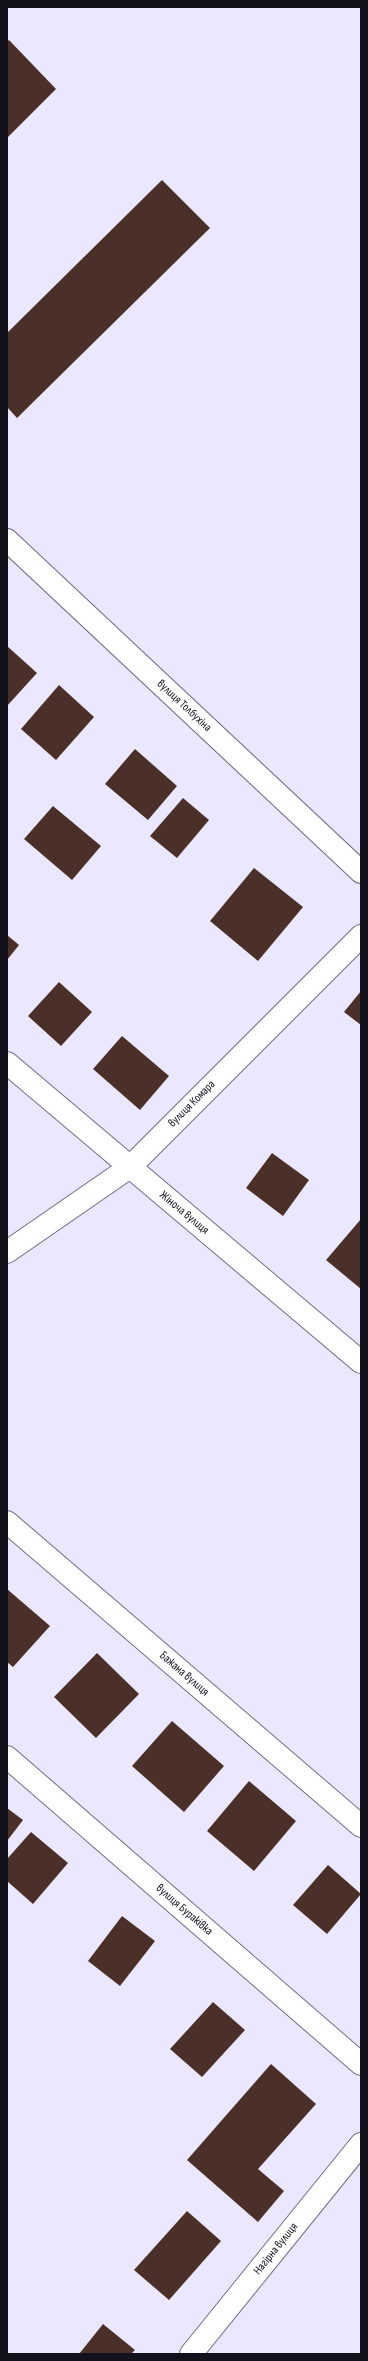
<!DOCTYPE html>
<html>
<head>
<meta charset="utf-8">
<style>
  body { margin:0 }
  #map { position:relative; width:368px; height:2361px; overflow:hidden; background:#ebe7ff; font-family:"Sofia Sans Condensed",sans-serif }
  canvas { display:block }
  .frame { position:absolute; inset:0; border:8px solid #13111b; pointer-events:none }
</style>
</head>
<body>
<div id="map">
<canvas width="368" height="2361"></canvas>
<div class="frame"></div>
</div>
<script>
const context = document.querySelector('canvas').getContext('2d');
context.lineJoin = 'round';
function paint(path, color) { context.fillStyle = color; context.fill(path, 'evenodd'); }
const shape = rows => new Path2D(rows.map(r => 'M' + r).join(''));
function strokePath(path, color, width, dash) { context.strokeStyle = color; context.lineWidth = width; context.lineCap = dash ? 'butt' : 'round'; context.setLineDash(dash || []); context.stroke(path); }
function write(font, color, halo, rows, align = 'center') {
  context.font = font + ' "Sofia Sans Condensed",sans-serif'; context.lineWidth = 4; context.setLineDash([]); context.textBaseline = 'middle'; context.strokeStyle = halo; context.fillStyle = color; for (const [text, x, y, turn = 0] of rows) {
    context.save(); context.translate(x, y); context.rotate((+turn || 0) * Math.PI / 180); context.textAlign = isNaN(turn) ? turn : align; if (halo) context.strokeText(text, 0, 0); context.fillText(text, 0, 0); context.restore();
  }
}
paint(shape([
  [9,40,56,89,7,138,7,42],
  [162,180,210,228,17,418,7,407,7,333],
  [7,646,37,673,7,706],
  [59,685,94,717,56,760,21,729],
  [135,749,177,786,148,820,105,784],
  [183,798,209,820,177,858,150,836],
  [53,806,101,846,72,880,24,839],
  [254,868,303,907,258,961,210,921],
  [7,935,19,945,7,960],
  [59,982,92,1012,61,1046,28,1016],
  [361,991,361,1025,344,1012],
  [122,1036,169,1076,140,1110,93,1069],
  [272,1153,309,1180,283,1216,246,1188],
  [361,1219,361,1289,326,1260],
  [7,1589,50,1626,13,1667,7,1662],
  [97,1653,139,1694,96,1738,54,1697],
  [172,1721,224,1766,184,1812,132,1766],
  [249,1781,296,1821,254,1871,207,1831],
  [7,1808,23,1820,7,1841],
  [31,1832,68,1863,33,1904,7,1881,7,1859],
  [328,1865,361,1894,327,1934,293,1905],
  [122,1916,155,1941,120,1986,88,1961],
  [213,2002,245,2030,202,2077,170,2049],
  [271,2064,316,2104,258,2169,284,2191,258,2222,187,2160],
  [187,2211,221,2241,169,2300,134,2270],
  [103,2324,135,2350,131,2354,79,2354]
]), '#4b302a');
const minor = shape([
  [7,540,361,872],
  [7,1063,361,1362],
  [7,1252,130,1167,361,936],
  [7,1522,361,1826],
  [7,1757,361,2064],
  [191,2354,361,2144]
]);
strokePath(minor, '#706a85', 24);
strokePath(minor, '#fff', 22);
write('12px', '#13111b', '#fff', [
  ["вулиця Толбухіна",184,706,43],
  ["вулиця Комара",192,1104,-45],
  ["Жіноча вулиця",184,1213,40],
  ["Бажана вулиця",184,1674,41],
  ["вулиця Бураківка",184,1910,41],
  ["Нагірна вулиця",276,2249,-51]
]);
</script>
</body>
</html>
